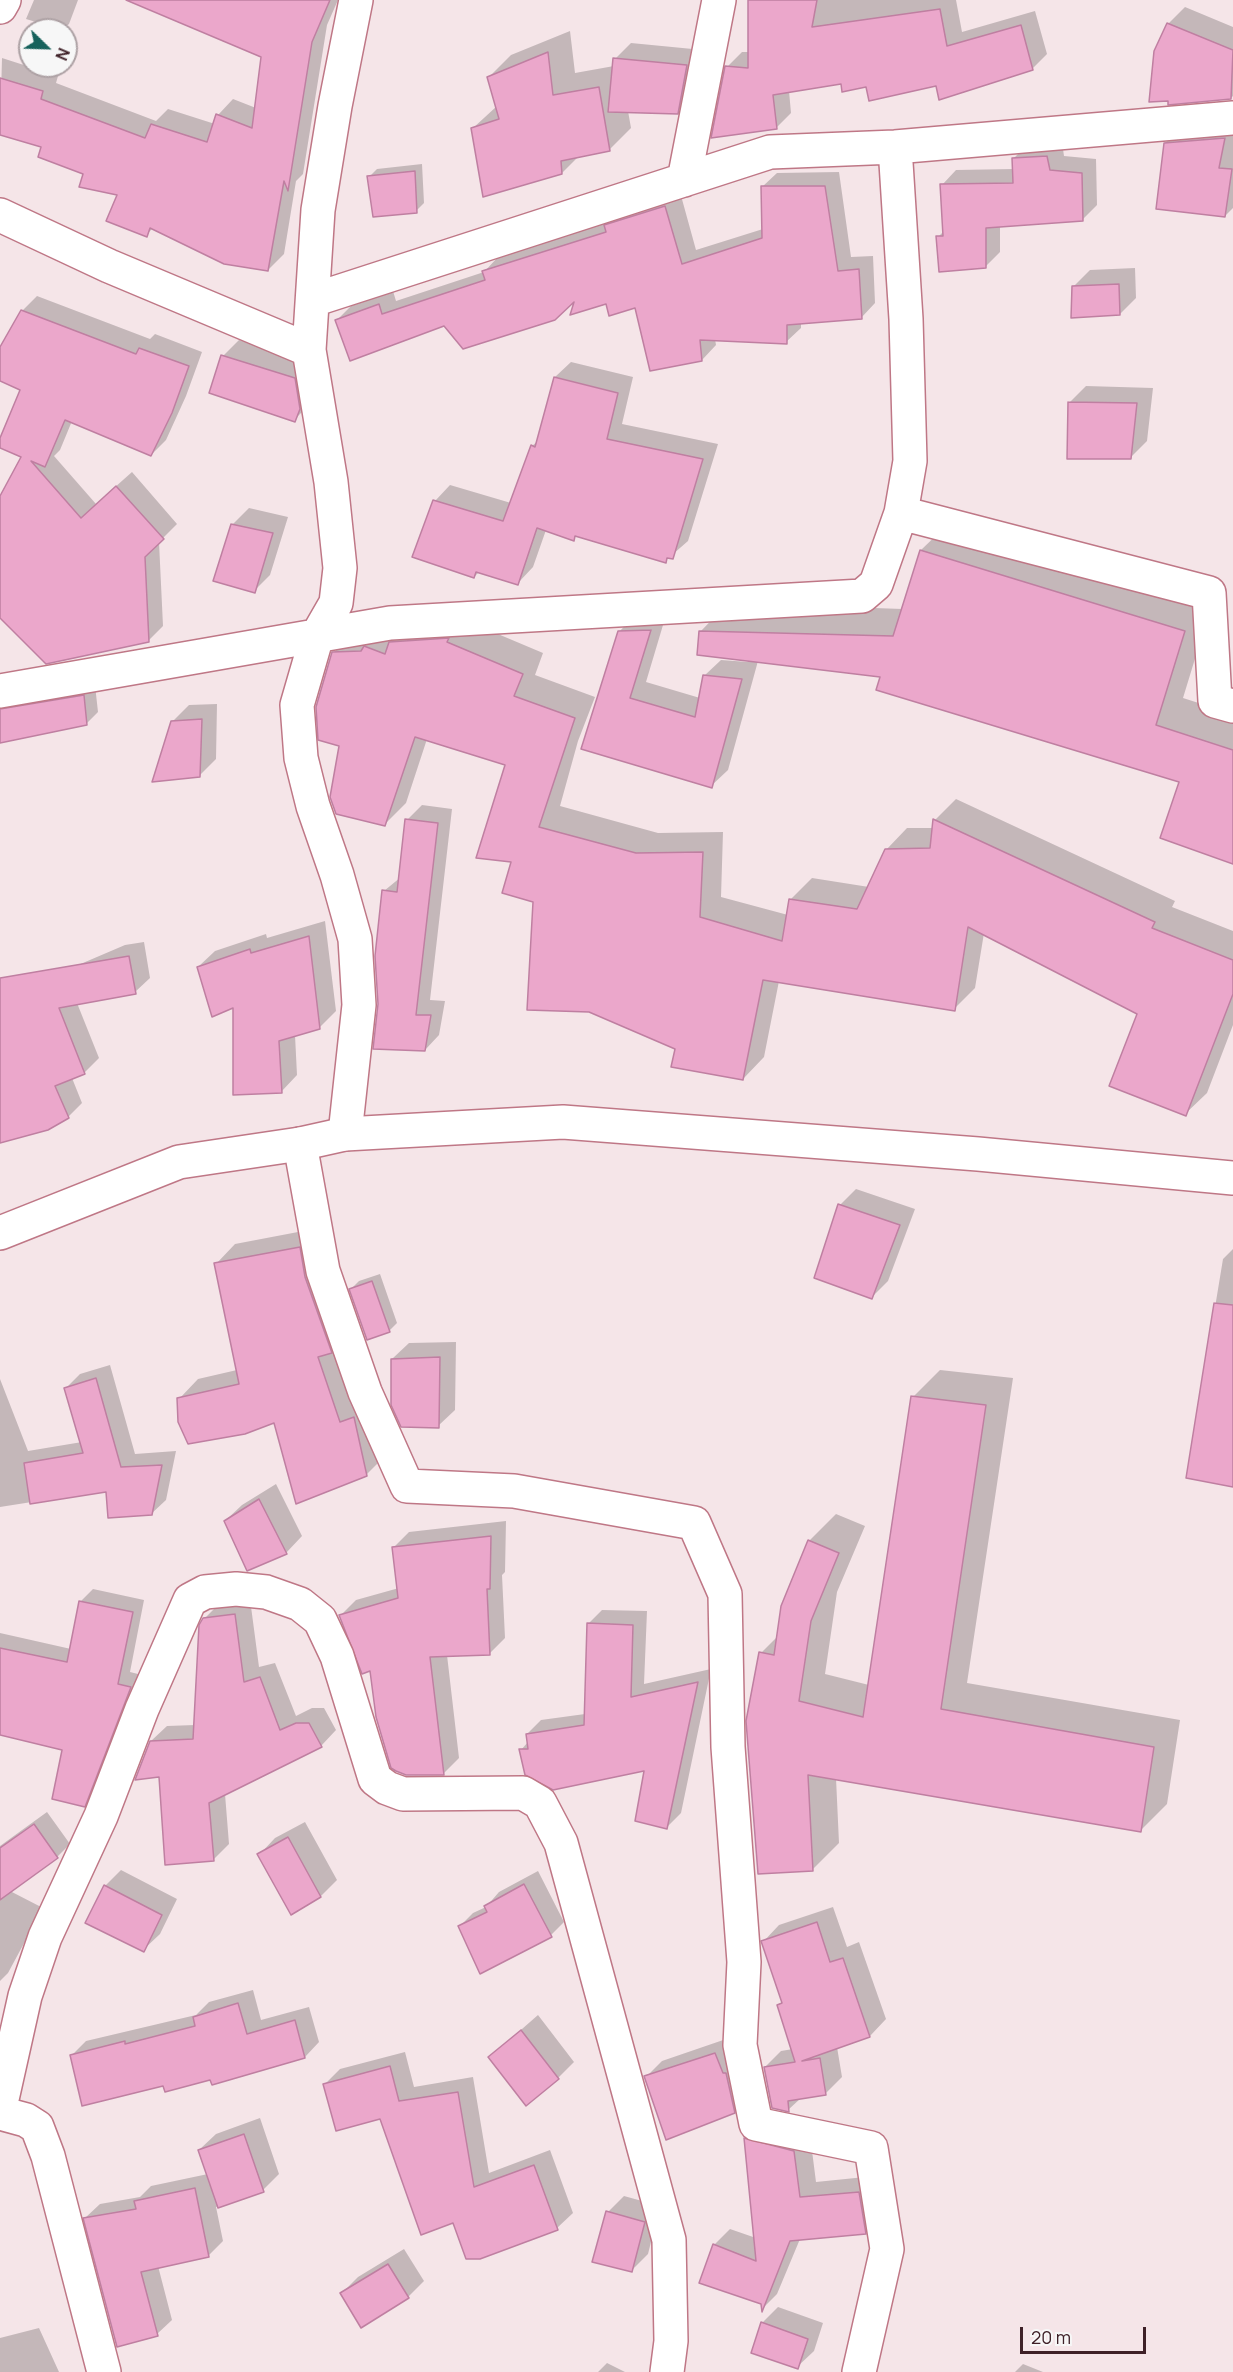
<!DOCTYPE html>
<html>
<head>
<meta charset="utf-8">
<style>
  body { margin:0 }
  #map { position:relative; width:1233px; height:2372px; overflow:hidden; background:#f5e5e8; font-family:Manrope,sans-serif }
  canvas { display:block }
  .north { position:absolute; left:18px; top:18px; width:60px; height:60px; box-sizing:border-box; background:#f7f7f7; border:2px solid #ada1a4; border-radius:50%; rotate:113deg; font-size:16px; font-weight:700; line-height:24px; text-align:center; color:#3e2027 }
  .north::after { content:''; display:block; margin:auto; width:21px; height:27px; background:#16625c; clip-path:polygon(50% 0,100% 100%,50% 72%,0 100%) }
  .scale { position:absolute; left:1020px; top:2327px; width:126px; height:27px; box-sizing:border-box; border:3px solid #3e2027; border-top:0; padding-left:8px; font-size:18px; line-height:21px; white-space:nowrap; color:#3e2027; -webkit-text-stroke:4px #f7f7f7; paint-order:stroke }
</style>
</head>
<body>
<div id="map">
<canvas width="1233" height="2372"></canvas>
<div class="north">N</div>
<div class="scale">20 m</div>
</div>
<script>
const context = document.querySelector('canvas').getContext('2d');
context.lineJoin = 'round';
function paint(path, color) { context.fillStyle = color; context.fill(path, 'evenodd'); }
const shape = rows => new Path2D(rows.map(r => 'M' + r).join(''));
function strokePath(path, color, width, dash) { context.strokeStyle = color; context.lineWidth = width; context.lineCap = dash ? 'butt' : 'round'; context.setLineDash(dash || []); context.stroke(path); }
paint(shape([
  [34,0,78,0,69,24,62,30,26,19],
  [220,0,338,0,327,25,303,174,296,181,284,254,268,270,153,228,146,235,119,194,43,146,0,133,2,58,58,76,56,83,156,121,168,109,215,124,218,115,233,99,256,108,263,56],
  [749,0,956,0,962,32,1035,11,1047,54,1032,69,937,84,867,85,842,82,789,91,791,113,776,128,727,67,742,52,750,52],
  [1185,7,1233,27,1233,96,1231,98,1168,24],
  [570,31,575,73,614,66,615,59,631,43,703,50,694,96,677,112,628,111,631,128,609,150,579,156,562,173,472,129,497,106,489,77,511,55],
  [1233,123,1233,208,1225,216,1165,143,1181,127],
  [1062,142,1064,156,1096,159,1097,205,1082,220,1000,226,1000,252,985,267,938,237,944,231,942,185,956,170,1014,169,1013,159,1028,144],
  [422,164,424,203,416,211,369,177,377,169],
  [839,172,851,257,873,256,875,303,861,318,801,322,801,328,786,342,715,339,716,345,702,360,636,306,577,298,444,325,337,320,351,306,393,291,396,301,484,272,498,257,610,222,620,211,680,192,696,250,763,229,762,187,777,173],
  [1135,268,1136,298,1120,314,1074,286,1090,270],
  [37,296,150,339,155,334,202,352,186,396,166,440,151,455,72,421,60,450,54,456,96,504,132,472,177,524,159,542,163,626,148,641,0,615,0,523,23,456,0,446,22,390,0,368,0,350,22,311],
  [239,340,310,362,310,404,294,420,223,356],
  [571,362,633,377,622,424,718,444,688,541,665,561,578,535,573,539,546,530,533,567,518,583,479,572,474,577,435,501,450,485,511,503,532,446,539,440,555,377],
  [1086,386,1153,388,1147,441,1130,458,1070,402],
  [249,508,288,517,270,575,254,591,232,525],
  [949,523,1212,603,1183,698,1233,714,1233,862,1181,782,882,676,758,661,728,770,711,786,583,748,619,632,635,615,666,615,646,682,700,698,704,676,721,660,748,662,748,659,701,631,728,603,903,609,921,550],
  [467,621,543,653,535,675,595,697,578,741,560,806,658,833,723,832,721,897,788,915,791,899,812,878,869,887,886,850,907,828,934,828,935,820,956,799,1175,901,1172,907,1233,931,1233,1025,1207,1093,1185,1114,1139,1013,984,933,975,988,954,1009,779,981,764,1057,743,1079,534,900,513,861,507,764,427,739,406,803,385,824,341,745,333,653,355,632],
  [95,685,98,712,86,724,0,742,0,700],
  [217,704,216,759,199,776,172,722,189,705],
  [422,805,452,809,430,1000,445,1001,439,1035,425,1050,379,1004,384,891,401,877,407,820],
  [325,921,336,1011,320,1027,295,1035,297,1075,281,1092,234,1006,198,967,215,951,266,934,267,938],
  [144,942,150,978,135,992,77,1003,99,1058,85,1072,72,1078,82,1103,68,1117,0,1141,0,1015,15,992,125,945],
  [856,1189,915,1209,888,1281,872,1297,840,1205],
  [319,1228,386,1455,366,1475,275,1421,179,1399,198,1379,237,1370,216,1264,235,1244],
  [1233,1249,1233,1485,1187,1477,1223,1259],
  [380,1274,397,1323,389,1331,351,1289,359,1281],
  [456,1342,455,1410,438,1426,392,1359,409,1343],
  [110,1365,135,1454,176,1451,166,1500,151,1514,108,1490,0,1507,0,1379,28,1451,82,1442,66,1388,80,1374],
  [940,1370,1013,1378,967,1683,1180,1720,1167,1804,1140,1831,836,1778,839,1843,812,1870,761,1653,779,1635,809,1541,836,1514,865,1526,837,1592,825,1674,869,1685,913,1397],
  [276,1484,302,1536,286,1553,225,1521,242,1505],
  [506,1521,505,1572,502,1575,505,1638,490,1653,447,1655,459,1758,444,1773,371,1669,340,1616,356,1600,399,1588,394,1547,409,1532],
  [93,1589,144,1600,130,1672,142,1675,97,1792,84,1805,64,1749,0,1733,0,1633,71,1649,80,1602],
  [250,1599,259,1667,275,1663,296,1716,312,1708,324,1708,336,1730,321,1746,225,1794,229,1844,213,1860,160,1776,151,1741,167,1726,195,1725,204,1619,220,1603],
  [602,1610,647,1611,644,1684,711,1669,681,1813,667,1827,646,1769,521,1750,528,1742,527,1734,541,1720,585,1714,588,1624],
  [47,1812,70,1844,57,1857,10,1891,43,1908,8,1973,0,1981,0,1846],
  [305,1822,337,1880,321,1896,292,1912,259,1855,275,1838],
  [121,1870,177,1899,160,1934,143,1950,105,1886],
  [538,1871,564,1922,551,1935,459,1927,473,1913,486,1907,499,1892],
  [833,1907,847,1947,859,1942,886,2019,870,2036,837,2047,842,2077,825,2094,801,2098,788,2110,765,2067,781,2051,793,2049,778,2005,783,2001,763,1942,779,1925],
  [253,1990,261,2020,309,2007,319,2042,305,2057,211,2078,164,2084,71,2056,86,2041,196,2015,209,2002],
  [538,2015,574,2062,558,2078,490,2057],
  [732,2037,750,2095,734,2111,646,2077,662,2061],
  [405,2052,414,2087,473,2077,489,2173,550,2150,573,2213,557,2228,480,2258,381,2117,325,2084,340,2069],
  [260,2118,279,2174,263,2190,216,2207,223,2241,208,2256,158,2266,172,2320,157,2334,85,2218,100,2204,140,2197,151,2186,208,2174,199,2150,216,2134],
  [762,2123,810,2135,816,2182,875,2176,881,2217,865,2233,800,2239,777,2294,763,2308,762,2303,714,2245,730,2229,756,2238,746,2139],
  [624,2196,660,2206,648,2254,631,2271,608,2212],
  [404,2249,424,2281,408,2297,342,2293,358,2277],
  [778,2307,823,2323,814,2351,797,2367,762,2323],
  [39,2328,59,2372,0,2372,0,2338],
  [607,2363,625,2372,598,2372],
  [1023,2364,1043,2372,1015,2372]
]), '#0003');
const building = shape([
  [126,0,330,0,312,42,288,191,284,181,268,271,224,264,150,228,147,237,106,221,117,195,79,187,83,174,38,157,41,147,0,135,0,78,43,91,41,99,145,138,151,124,207,142,216,114,252,128,261,57,126,0],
  [748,0,817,0,812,27,940,9,947,46,1021,25,1033,70,939,100,936,86,869,101,866,87,842,92,841,84,773,95,777,129,711,138,725,66,748,68,748,0],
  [1167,23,1233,50,1231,99,1168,105,1168,101,1149,102,1154,51,1167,23],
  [548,52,553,95,599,87,610,151,561,161,562,174,483,197,471,128,499,119,487,77,548,52],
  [613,58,687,65,678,114,608,112,613,58],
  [1225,138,1219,168,1232,169,1225,217,1156,209,1164,143,1225,138],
  [1047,156,1050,170,1082,173,1083,221,986,228,986,268,939,272,936,236,943,236,940,184,1013,183,1012,158,1047,156],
  [415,171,417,213,373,217,367,176,415,171],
  [761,186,825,186,838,271,859,269,862,319,787,325,787,344,700,340,702,361,650,371,635,308,609,316,606,304,570,315,574,302,555,320,463,349,444,326,350,361,335,320,379,304,382,314,485,280,482,271,606,232,604,225,665,206,682,264,762,238,761,186],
  [1119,284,1120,315,1071,318,1072,286,1119,284],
  [21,310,136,354,139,348,189,366,172,413,151,456,65,420,45,467,31,461,81,518,116,486,164,539,145,557,149,642,46,664,0,618,0,496,21,457,0,448,0,438,20,390,0,381,0,347,21,310],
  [221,355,295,378,300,409,295,422,209,393,221,355],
  [554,377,618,393,607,439,703,459,673,559,667,558,666,563,575,536,574,541,537,528,518,585,476,572,474,578,412,557,433,500,503,521,531,445,535,447,554,377],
  [1068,402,1137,403,1131,459,1067,459,1068,402],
  [231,524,273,533,255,593,213,581,231,524],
  [920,550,1185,631,1156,725,1233,750,1233,864,1160,838,1179,782,876,690,880,677,697,655,699,631,893,636,920,550],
  [651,630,630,698,695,717,703,675,742,679,712,788,581,749,618,631,651,630],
  [449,638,447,642,523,674,514,696,575,718,539,827,636,853,703,852,700,917,782,941,789,899,857,909,885,849,930,848,933,819,1155,922,1152,928,1233,960,1233,994,1186,1116,1109,1086,1137,1014,968,927,955,1011,763,980,743,1080,671,1067,675,1049,589,1012,527,1010,533,902,502,893,511,862,476,858,505,765,415,737,385,826,336,814,330,797,339,746,318,740,316,707,332,652,361,651,364,646,385,654,389,642,449,638],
  [84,695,87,725,0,743,0,709,84,695],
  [202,719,200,777,152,782,171,721,202,719],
  [405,819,438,823,416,1015,431,1015,425,1051,373,1049,378,1004,375,956,382,890,397,892,405,819],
  [309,936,320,1029,279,1041,282,1093,233,1095,233,1008,212,1017,197,967,250,949,251,953,309,936],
  [129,956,136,994,59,1008,85,1074,55,1086,69,1118,48,1130,0,1143,0,978,129,956],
  [838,1204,900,1225,872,1299,814,1278,838,1204],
  [300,1247,305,1277,332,1353,318,1357,340,1422,354,1417,367,1476,296,1504,274,1423,245,1434,188,1444,178,1422,177,1398,239,1384,214,1263,300,1247],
  [372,1281,390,1332,367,1340,349,1289,372,1281],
  [1214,1303,1233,1305,1233,1487,1186,1478,1214,1303],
  [440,1357,439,1428,401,1427,391,1405,391,1359,440,1357],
  [96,1378,121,1467,162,1465,152,1515,108,1518,106,1492,30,1504,24,1463,83,1453,64,1388,96,1378],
  [911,1396,986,1405,941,1709,1154,1747,1141,1832,808,1775,813,1871,758,1874,746,1721,759,1652,774,1655,781,1606,808,1540,839,1553,811,1621,799,1701,863,1717,911,1396],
  [259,1499,287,1554,247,1571,224,1521,259,1499],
  [491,1536,490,1589,487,1589,490,1655,430,1657,444,1775,406,1775,396,1771,391,1768,376,1717,370,1671,362,1674,339,1615,398,1598,392,1547,491,1536],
  [79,1601,133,1612,118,1684,131,1687,85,1807,52,1799,62,1750,0,1735,0,1648,67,1662,79,1601],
  [235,1614,244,1682,260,1677,280,1730,296,1723,309,1723,322,1747,209,1803,214,1861,165,1865,159,1777,135,1780,150,1741,193,1739,199,1625,203,1618,235,1614],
  [587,1623,633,1625,631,1697,698,1682,667,1829,635,1821,644,1771,553,1790,525,1775,519,1749,528,1749,526,1734,584,1725,587,1623],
  [34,1824,58,1858,0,1900,0,1848,34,1824],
  [288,1837,321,1897,291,1915,257,1854,288,1837],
  [524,1884,552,1937,480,1974,458,1926,487,1912,484,1906,524,1884],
  [104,1885,162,1915,144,1952,85,1923,104,1885],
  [817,1922,830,1962,843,1958,870,2037,802,2061,820,2058,826,2095,788,2101,789,2112,772,2108,764,2067,795,2062,777,2005,782,2003,761,1941,817,1922],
  [238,2003,247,2034,295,2020,305,2058,212,2085,210,2080,165,2092,163,2086,82,2106,70,2055,125,2041,125,2044,195,2026,193,2017,238,2003],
  [521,2030,559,2079,526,2106,488,2057,521,2030],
  [715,2053,723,2073,726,2073,735,2113,666,2140,644,2076,715,2053],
  [390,2066,399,2101,458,2092,474,2187,534,2165,558,2230,480,2259,466,2259,453,2223,421,2235,380,2119,336,2131,323,2084,390,2066],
  [244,2134,264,2192,218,2208,198,2150,244,2134],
  [744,2138,794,2151,800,2197,859,2192,866,2234,790,2241,762,2312,761,2304,699,2283,713,2244,756,2261,744,2138],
  [195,2188,209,2257,141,2272,158,2336,117,2347,83,2218,136,2209,134,2201,195,2188],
  [606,2211,645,2222,632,2272,592,2262,606,2211],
  [388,2264,409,2298,361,2328,340,2293,388,2264],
  [761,2322,808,2339,798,2369,751,2353,761,2322]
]);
paint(building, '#eba7cb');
strokePath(building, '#bf7fa1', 1.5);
const minor = shape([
  [0,7,4,0],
  [684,180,719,0],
  [0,215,109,266,309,350],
  [313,300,770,152,895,147,1233,118],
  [901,513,1209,593,1215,701,1233,706],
  [0,691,390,623,862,596,876,584,901,513,910,461,906,319,895,147],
  [345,1134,359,1005,355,939,337,875,313,806,301,758,297,705,317,636,336,603,340,568,331,482,309,350,318,210,335,106,356,0],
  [300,1144,323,1271,365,1392,407,1486,514,1491,694,1523,725,1594,728,1747,744,1962,740,2045,756,2124,871,2148,887,2249,859,2372],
  [0,2108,25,1996,45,1937,101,1816,142,1709,190,1600,205,1592,236,1589,266,1592,300,1604,320,1620,337,1656,375,1779,387,1788,403,1794,523,1793,540,1803,561,1843,669,2240,671,2341,667,2372],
  [0,2113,26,2120,37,2127,48,2156,104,2372]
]);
const secondary = shape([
  [0,1233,179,1162,300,1144,345,1134,563,1122,978,1154,1233,1178]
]);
strokePath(minor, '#bf7786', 36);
strokePath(secondary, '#bf7786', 36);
strokePath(minor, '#fff', 33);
strokePath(secondary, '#fff', 33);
</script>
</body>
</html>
